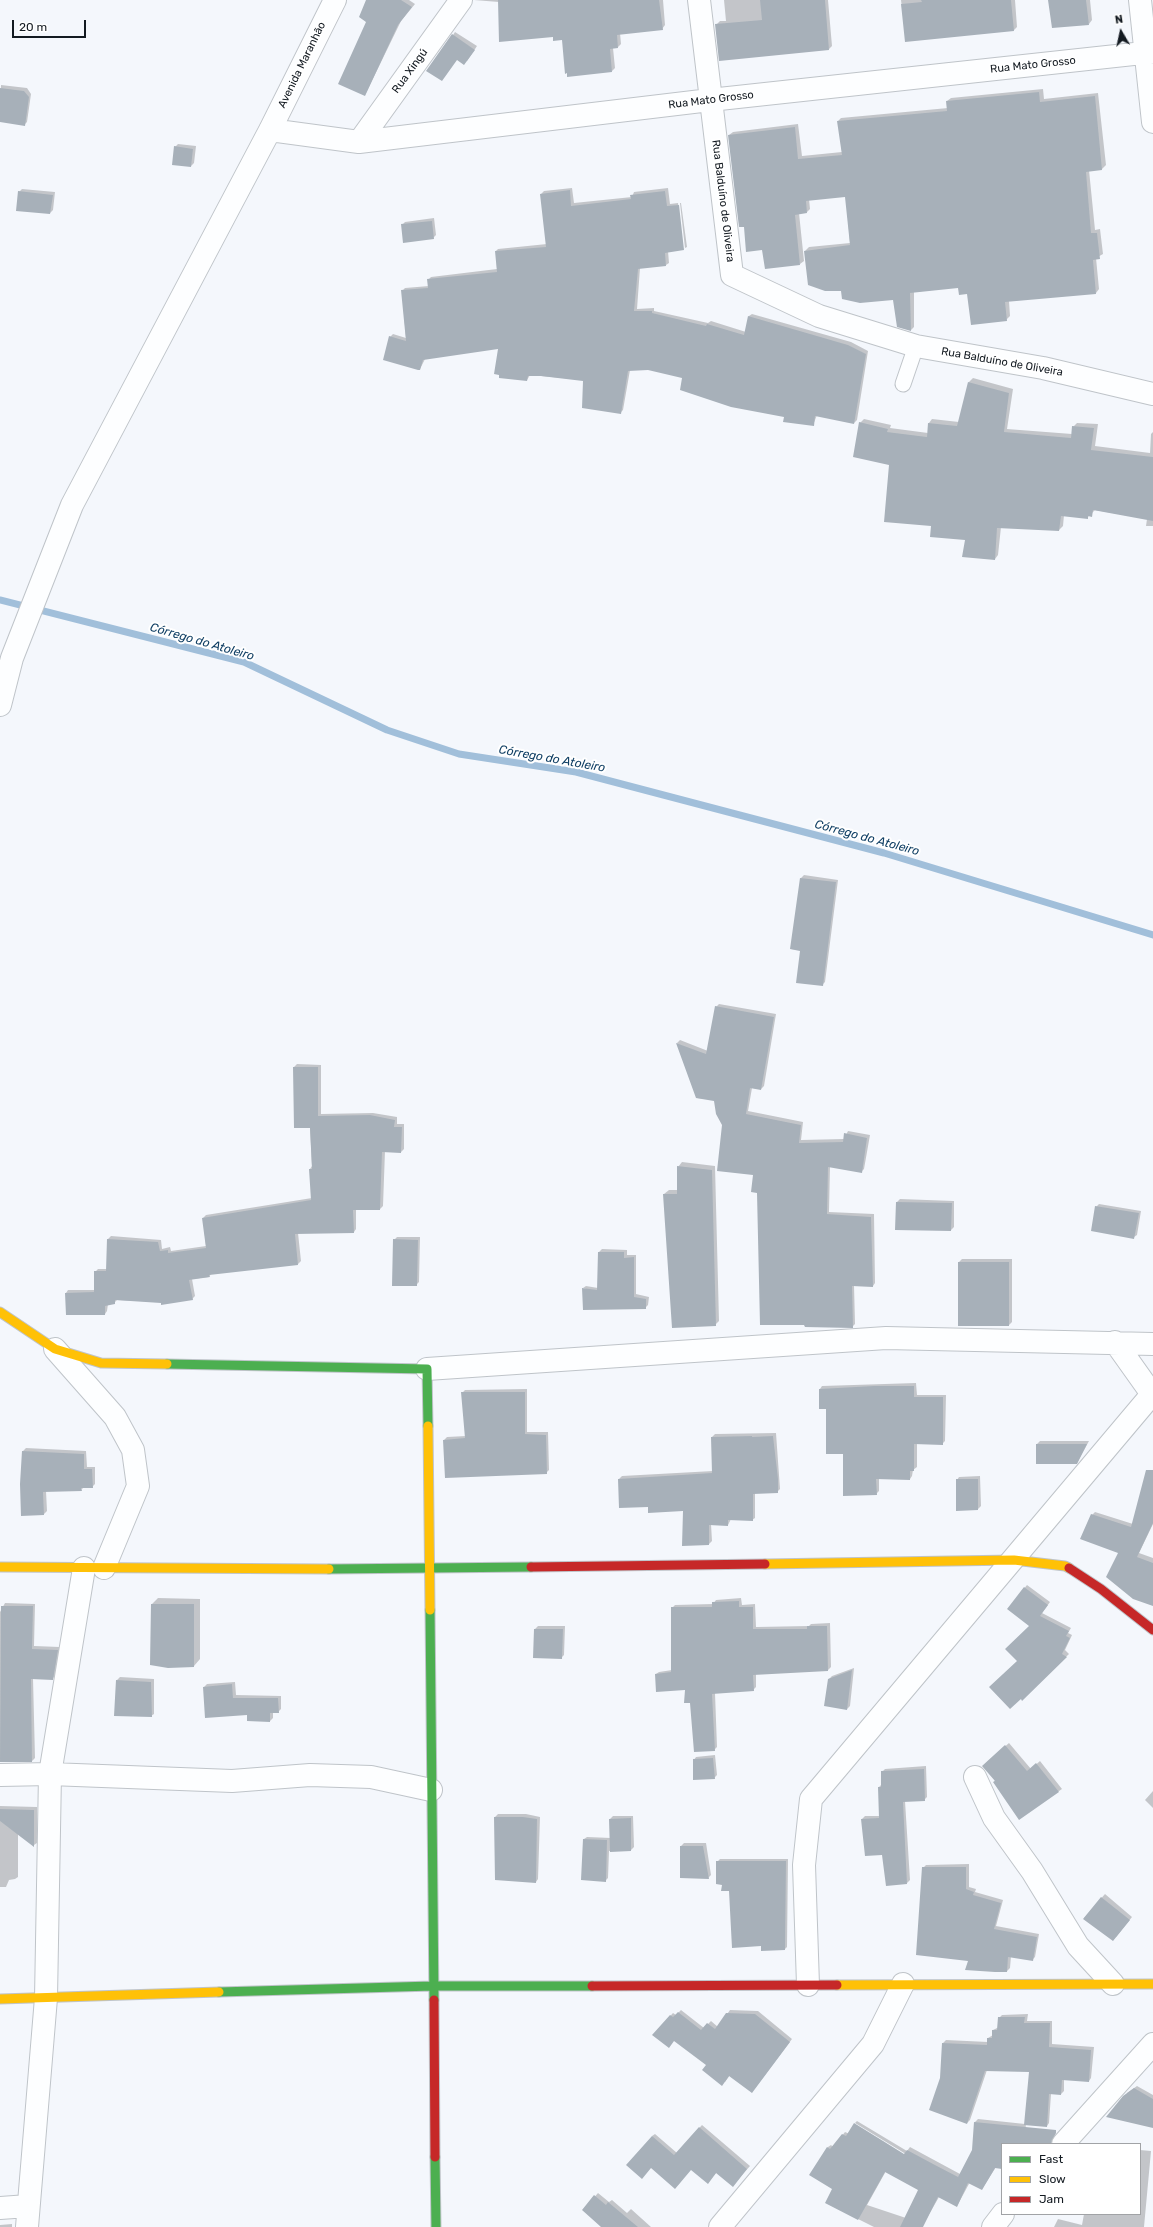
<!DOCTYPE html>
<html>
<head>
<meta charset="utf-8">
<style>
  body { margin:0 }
  #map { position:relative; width:1153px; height:2227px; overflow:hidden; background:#f4f7fc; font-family:Rubik,sans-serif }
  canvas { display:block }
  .legend { position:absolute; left:1001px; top:2143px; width:140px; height:72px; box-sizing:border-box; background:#fff; border:1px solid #a1a3a6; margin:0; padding:5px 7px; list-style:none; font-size:12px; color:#131a21 }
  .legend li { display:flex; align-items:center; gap:8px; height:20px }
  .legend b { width:20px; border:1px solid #a1a3a6 }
  .north { position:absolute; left:1101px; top:12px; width:40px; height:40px; -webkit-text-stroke:3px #fff; paint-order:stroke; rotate:351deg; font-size:11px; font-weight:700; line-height:16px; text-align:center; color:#131a21 }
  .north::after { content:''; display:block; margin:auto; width:14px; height:18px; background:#131a21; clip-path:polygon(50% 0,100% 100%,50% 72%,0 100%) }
  .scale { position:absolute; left:12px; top:20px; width:74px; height:18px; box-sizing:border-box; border:2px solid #131a21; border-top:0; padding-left:5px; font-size:12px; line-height:14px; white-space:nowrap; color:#131a21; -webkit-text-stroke:3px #fff; paint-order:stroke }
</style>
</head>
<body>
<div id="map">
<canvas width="1153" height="2227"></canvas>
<ul class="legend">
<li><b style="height:5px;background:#4caf50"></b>Fast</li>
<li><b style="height:5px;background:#ffc107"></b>Slow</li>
<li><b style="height:5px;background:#c62828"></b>Jam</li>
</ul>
<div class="north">N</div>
<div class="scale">20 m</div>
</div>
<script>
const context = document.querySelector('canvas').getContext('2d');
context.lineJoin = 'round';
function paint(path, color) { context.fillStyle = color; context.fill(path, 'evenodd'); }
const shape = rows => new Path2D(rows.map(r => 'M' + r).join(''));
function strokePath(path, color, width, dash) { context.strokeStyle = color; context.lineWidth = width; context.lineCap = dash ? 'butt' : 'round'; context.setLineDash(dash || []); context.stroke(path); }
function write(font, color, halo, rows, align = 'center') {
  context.font = font + ' Rubik,sans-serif'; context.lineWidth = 4; context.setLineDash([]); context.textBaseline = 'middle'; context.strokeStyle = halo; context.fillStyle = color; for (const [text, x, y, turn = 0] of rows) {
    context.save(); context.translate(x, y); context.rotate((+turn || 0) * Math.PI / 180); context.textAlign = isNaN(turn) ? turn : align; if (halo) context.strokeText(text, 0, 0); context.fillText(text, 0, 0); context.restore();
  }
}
paint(shape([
  [368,0,409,0,415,4,401,21,365,95],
  [474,0,663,0,665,25,662,29,620,33,621,44,618,47,613,48,615,68,612,71,563,39,554,36,499,2],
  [724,0,828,0,832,46,829,49,716,25,720,21,726,21],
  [901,0,1015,0,1017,27,1014,30,906,41],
  [1049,0,1090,0,1092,20,1089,24],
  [455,32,477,46,467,61,457,59,453,35],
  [1,85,27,88,31,94,27,122,24,125,0,121],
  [1043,89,1044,99,1098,93,1106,165,1102,169,1089,170,1095,230,1100,229,1103,254,1096,258,1099,289,1096,293,1009,301,1010,316,1006,320,959,287,914,292,914,327,911,330,894,299,842,290,805,251,809,247,850,243,846,196,809,199,810,209,807,212,799,213,804,261,800,264,763,249,745,226,729,135,733,132,798,124,802,156,842,152,838,121,841,118,948,108,947,101,951,98],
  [178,144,196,146,194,163,191,166,175,147],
  [572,188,574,203,632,197,634,192,668,188,670,204,678,203,683,248,685,248,668,251,669,263,666,265,640,268,637,309,654,308,654,311,708,323,711,321,746,332,749,316,752,314,851,342,868,351,857,420,854,423,817,415,813,425,683,377,648,369,630,370,623,410,620,413,584,380,530,375,527,380,499,348,425,359,420,369,390,337,393,334,406,338,402,291,405,288,429,286,428,280,431,277,497,269,496,251,498,249,547,244,541,194,544,191],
  [22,189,55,192,53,210,50,213,19,192],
  [680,203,681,203,687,247,685,248],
  [434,218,436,235,433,238,402,225,405,222],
  [973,378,1013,389,1007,429,1072,434,1073,427,1077,423,1098,424,1095,446,1150,453,1151,434,1153,432,1153,526,1146,526,1147,519,1095,510,1087,518,1064,515,1063,526,1059,530,1001,527,998,555,995,559,966,539,932,525,860,423,864,419,891,425,890,428,928,433,929,423,932,419,959,422,969,382],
  [804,875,838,880,825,982,822,985,802,950,791,949,801,878],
  [719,1004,776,1014,764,1086,761,1089,752,1088,748,1111,803,1122,801,1140,844,1139,848,1131,870,1135,864,1169,861,1172,830,1166,829,1212,874,1214,875,1283,873,1286,854,1285,855,1324,852,1327,758,1192,754,1174,723,1125,715,1100,697,1098,677,1043,680,1040,708,1051,716,1007],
  [297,1064,321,1065,321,1114,373,1113,397,1117,397,1124,404,1124,404,1149,401,1152,385,1151,383,1206,380,1209,356,1209,356,1229,354,1232,298,1233,301,1261,298,1264,211,1274,209,1277,192,1279,195,1296,192,1299,162,1302,117,1300,114,1303,108,1304,107,1311,105,1314,66,1293,68,1290,95,1290,95,1272,98,1269,107,1269,108,1239,111,1236,161,1240,162,1249,170,1247,171,1251,206,1246,203,1218,206,1215,312,1198,310,1169,312,1166,310,1127,294,1067],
  [682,1162,715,1166,719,1321,715,1325,664,1194,669,1190,678,1190,678,1167],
  [900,1199,954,1201,954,1227,951,1230,897,1202],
  [1099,1204,1141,1211,1137,1235,1134,1237,1096,1207],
  [397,1237,420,1237,419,1282,416,1285,394,1240],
  [602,1249,627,1250,627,1255,636,1255,636,1294,649,1297,648,1305,645,1308,583,1288,586,1286,598,1288,599,1252],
  [962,1259,1012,1259,1012,1322,1009,1325,959,1262],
  [916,1383,917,1395,946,1395,945,1441,942,1444,917,1443,917,1467,913,1470,912,1476,910,1479,879,1478,879,1491,876,1494,844,1453,820,1389,822,1386],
  [527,1389,527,1432,548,1432,549,1470,546,1473,444,1440,447,1437,466,1436,462,1393,465,1390],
  [776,1433,780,1489,777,1492,755,1493,755,1518,752,1520,731,1519,728,1525,711,1524,712,1541,709,1544,683,1545,684,1510,649,1506,619,1479,622,1476,713,1471,712,1437,715,1434],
  [1040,1441,1089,1441,1077,1463,1037,1444],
  [26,1448,86,1451,87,1467,95,1467,95,1484,92,1487,84,1487,81,1490,46,1491,47,1511,44,1514,22,1515,23,1451],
  [980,1476,981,1506,978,1509,957,1480,959,1477],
  [1153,1490,1153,1524,1139,1553,1153,1558,1153,1605,1120,1553,1092,1515,1095,1512,1133,1524],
  [1027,1585,1050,1602,1042,1613,1071,1628,1068,1633,1072,1635,1065,1650,1069,1654,1022,1699,1018,1661,1031,1626,1008,1609],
  [158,1598,200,1599,200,1659,194,1666,152,1604],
  [741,1598,742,1605,755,1604,756,1627,809,1626,811,1624,830,1623,831,1667,828,1670,756,1674,756,1687,753,1690,715,1693,717,1747,714,1750,686,1689,656,1674,659,1672,672,1670,672,1608,675,1605,713,1604,716,1600],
  [5,1603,35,1604,34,1646,60,1647,55,1676,52,1679,33,1678,35,1758,32,1761,0,1762,0,1612],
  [538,1626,565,1626,564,1655,561,1658,535,1629],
  [854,1668,850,1706,847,1709,829,1679,832,1676],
  [120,1677,154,1679,154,1714,151,1716,117,1680],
  [235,1682,236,1695,281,1696,281,1709,278,1712,273,1712,273,1718,270,1721,204,1687,207,1684],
  [1009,1743,1031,1769,1040,1761,1062,1789,1019,1818,994,1782,995,1780,986,1763],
  [715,1755,717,1775,714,1778,694,1760,696,1757],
  [926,1766,927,1797,924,1800,905,1801,910,1880,907,1883,883,1854,862,1819,865,1816,880,1816,879,1787,882,1784,882,1772,885,1769],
  [1153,1791,1153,1808,1145,1800],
  [0,1806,37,1807,37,1843,34,1845,18,1833,18,1877,15,1879,9,1880,6,1887,0,1887],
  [498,1814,526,1814,540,1817,538,1879,536,1882,495,1817],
  [613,1816,633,1816,634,1847,631,1850,609,1851,608,1878,605,1881,584,1839,587,1837,611,1838,610,1819],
  [684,1843,706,1843,711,1875,708,1878,681,1877,681,1846],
  [720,1859,788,1859,787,1947,785,1949,762,1945,730,1890,724,1884,717,1862],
  [969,1864,969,1887,976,1889,975,1892,1003,1900,996,1926,1039,1934,1035,1957,1032,1960,1011,1956,1010,1968,1007,1971,969,1960,923,1868,926,1865],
  [1105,1894,1132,1917,1116,1937,1084,1918],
  [681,2010,704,2028,711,2021,718,2027,730,2010,758,2011,792,2039,752,2092,730,2075,725,2082,707,2065,674,2040,653,2035,673,2013,676,2015],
  [1028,2014,1027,2021,1052,2021,1052,2044,1094,2047,1091,2078,1089,2081,1064,2079,1064,2091,1061,2094,1051,2094,1049,2123,1047,2126,1026,2124,1024,2144,1002,2144,1002,2168,996,2167,982,2189,970,2182,957,2206,939,2197,924,2223,919,2189,886,2171,867,2205,918,2222,916,2227,874,2227,826,2203,834,2188,811,2175,828,2147,831,2145,833,2147,845,2132,908,2158,909,2156,855,2123,857,2121,907,2151,910,2147,960,2174,973,2151,975,2122,978,2119,1025,2124,1030,2071,987,2070,970,2120,967,2123,941,2078,943,2043,946,2040,988,2042,988,2038,993,2035,993,2030,999,2027,999,2018,1002,2015],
  [1137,2086,1153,2095,1153,2126,1127,2093],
  [702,2125,750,2166,735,2183,717,2172,710,2180,691,2168,678,2185,652,2136,655,2134,677,2153],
  [1140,2150,1151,2151,1144,2227,1054,2227,1058,2219,1082,2225,1084,2214,1140,2214],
  [598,2193,609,2202,612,2200,627,2213,631,2209,651,2227,603,2227,583,2210],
  [12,2224,12,2227,0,2227,0,2225]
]), '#0003');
strokePath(shape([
  [0,600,244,662,387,730,459,754,576,772,884,853,1153,935]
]), '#a1bfda', 7);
paint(shape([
  [366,0,401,0,412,7,398,25,365,96,338,84,366,22,359,17],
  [498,0,659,0,663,30,617,35,618,48,610,49,612,72,567,77,567,73,565,74,562,40,553,41,553,37,499,42],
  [760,0,825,0,829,50,719,61,715,24,762,20],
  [921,0,1011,0,1014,31,905,42,901,4,922,2],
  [1048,0,1086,0,1089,25,1052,28],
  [452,34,475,50,464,65,457,60,442,81,426,71],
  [0,88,24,91,29,97,25,126,0,122],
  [1039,92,1040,102,1095,96,1102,170,1086,172,1091,233,1097,233,1100,259,1093,260,1096,294,1005,302,1007,321,971,325,967,294,959,295,958,288,910,293,911,331,897,327,893,300,860,303,842,299,841,291,825,291,808,285,804,251,850,245,845,197,806,201,807,213,795,215,800,265,765,269,762,250,746,252,744,227,739,227,728,135,795,127,798,159,842,155,837,121,947,111,946,101],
  [174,146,193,149,191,167,172,165],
  [570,190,571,206,631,199,630,195,665,191,667,206,679,205,684,250,665,253,666,266,638,269,634,311,652,311,652,313,706,326,707,324,744,335,748,316,848,345,866,354,854,424,815,416,814,426,783,422,784,417,731,407,680,390,682,378,648,370,628,371,621,414,582,408,583,381,541,376,528,376,527,381,499,378,499,375,494,374,498,349,423,360,420,370,418,370,383,360,389,336,406,341,401,290,428,288,427,279,497,272,495,251,546,247,540,194],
  [18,191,53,195,50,214,16,211],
  [432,221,434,239,403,243,401,224],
  [968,382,1009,393,1004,432,1071,438,1072,426,1094,428,1091,450,1153,457,1153,521,1093,510,1092,517,1088,516,1088,519,1061,516,1059,531,997,528,995,560,962,557,965,540,930,537,931,526,884,522,889,465,853,457,859,422,888,429,887,432,927,437,928,423,957,426],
  [800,878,836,882,823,986,796,983,800,951,790,949],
  [715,1006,774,1017,761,1090,750,1088,746,1114,801,1125,799,1143,843,1142,844,1133,867,1138,862,1173,828,1167,827,1214,871,1217,873,1287,852,1286,853,1328,805,1327,804,1325,760,1325,757,1193,751,1192,753,1175,717,1171,722,1125,716,1114,714,1101,696,1098,676,1043,706,1054],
  [293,1067,318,1067,318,1116,370,1115,395,1120,394,1127,402,1127,401,1153,382,1152,380,1210,353,1210,354,1233,295,1234,298,1265,209,1275,210,1277,189,1280,193,1300,161,1305,161,1303,115,1300,115,1304,105,1306,105,1315,66,1315,65,1293,94,1292,94,1271,106,1271,107,1239,158,1242,160,1251,168,1250,168,1253,206,1248,202,1218,311,1200,309,1169,312,1169,310,1128,294,1128],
  [677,1166,712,1170,716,1326,672,1328,663,1194,677,1194],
  [896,1202,952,1203,951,1231,895,1230],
  [1095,1206,1139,1213,1134,1239,1091,1231],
  [393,1239,418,1240,417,1286,392,1286],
  [598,1252,624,1252,624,1258,634,1257,634,1297,646,1299,646,1309,583,1310,582,1288,597,1290],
  [958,1262,1009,1262,1009,1326,958,1326],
  [874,1386,914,1386,914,1397,943,1397,943,1445,914,1444,914,1471,910,1471,910,1480,876,1479,877,1495,843,1496,843,1454,826,1454,826,1409,819,1409,819,1389],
  [461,1392,525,1392,525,1434,546,1435,547,1474,445,1478,443,1440,465,1438],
  [752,1436,752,1437,773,1436,778,1479,778,1493,753,1494,753,1521,728,1520,728,1526,709,1525,709,1545,682,1546,683,1511,648,1513,648,1507,619,1508,618,1479,712,1473,711,1437],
  [1036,1444,1087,1444,1077,1464,1036,1464],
  [22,1451,84,1454,84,1469,92,1469,93,1488,81,1488,82,1491,43,1492,44,1515,21,1516,20,1484],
  [1146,1470,1153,1470,1153,1523,1137,1557,1153,1563,1153,1606,1133,1599,1106,1577,1118,1553,1080,1539,1091,1514,1131,1527],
  [956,1479,978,1479,978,1510,956,1511],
  [1024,1587,1048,1605,1040,1616,1069,1631,1066,1636,1070,1638,1062,1654,1067,1657,1022,1701,1021,1699,1010,1709,989,1687,1017,1661,1005,1649,1029,1626,1007,1609],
  [739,1601,739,1607,753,1607,753,1629,807,1629,807,1626,827,1626,828,1671,753,1675,754,1691,712,1694,715,1751,694,1752,690,1703,684,1703,685,1690,656,1692,655,1674,671,1672,671,1607,712,1607,712,1602],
  [151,1604,194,1604,194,1667,168,1668,150,1665],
  [1,1606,33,1606,32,1649,58,1650,53,1680,31,1679,32,1762,0,1762],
  [534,1629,563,1629,562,1659,533,1658],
  [852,1670,847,1710,824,1706,828,1679],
  [116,1680,151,1682,152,1717,114,1716],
  [232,1684,233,1698,278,1698,279,1713,270,1713,270,1722,247,1721,247,1715,205,1718,203,1687],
  [1005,1745,1027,1771,1036,1763,1059,1792,1019,1820,993,1782,995,1781,982,1766],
  [713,1758,715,1779,693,1780,693,1759],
  [924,1769,925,1801,903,1802,907,1884,886,1886,882,1855,865,1856,861,1819,879,1818,878,1787,881,1787,881,1771],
  [0,1809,34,1810,34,1847,0,1821],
  [494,1817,523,1817,537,1819,536,1883,495,1880],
  [631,1818,631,1851,610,1852,609,1819],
  [583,1839,607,1840,606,1882,581,1880],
  [680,1846,703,1846,709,1879,680,1878],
  [716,1861,786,1861,785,1950,761,1951,761,1946,732,1948,729,1891,721,1891,722,1885,716,1884],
  [922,1867,966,1867,966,1889,974,1892,973,1895,1001,1903,994,1929,1037,1937,1033,1961,1008,1957,1007,1972,995,1972,965,1970,968,1961,916,1955],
  [1101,1897,1130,1920,1113,1941,1083,1919],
  [678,2012,701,2030,707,2023,715,2029,726,2013,755,2014,790,2042,752,2093,729,2076,722,2086,702,2070,706,2065,674,2041,669,2048,652,2035,670,2015,673,2017],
  [998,2017,1025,2017,1024,2023,1050,2023,1049,2047,1091,2050,1089,2082,1062,2080,1061,2095,1049,2094,1047,2127,1024,2125,1029,2072,985,2071,967,2124,929,2110,940,2078,942,2043,987,2045,987,2038,992,2038,992,2030,997,2030],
  [1134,2088,1153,2099,1153,2128,1106,2117,1123,2096],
  [974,2122,1056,2130,1056,2133,1051,2144,1002,2144,1002,2169,995,2168,982,2190,968,2183,957,2207,938,2197,923,2227,900,2227,918,2190,885,2172,858,2220,825,2203,832,2189,809,2175,827,2147,830,2149,842,2134,846,2136,854,2123,904,2154,907,2150,935,2165,960,2178,958,2177,972,2150],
  [699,2127,747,2169,733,2187,716,2173,708,2184,691,2170,675,2189,651,2168,642,2179,626,2165,652,2136,674,2155],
  [594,2195,606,2205,608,2202,638,2227,601,2227,582,2210]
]), '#a7b0b9');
const lane = shape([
  [903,384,916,346]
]);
const street = shape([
  [699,0,732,275,819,316,916,346,1043,368,1153,394],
  [1140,0,1153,122],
  [270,130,359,142,710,100,1153,52],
  [359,142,461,0],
  [0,705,12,658,72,505,270,130,335,0],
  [1115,1342,1152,1394],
  [55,1349,115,1417,133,1450,138,1486,104,1568],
  [427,1369,886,1338,1153,1344],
  [0,1775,50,1774,232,1781,310,1775,371,1777,431,1790],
  [975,1777,994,1818,1032,1871,1078,1946,1113,1984],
  [808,1985,804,1865,811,1799,1153,1393],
  [1063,2144,1153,2044],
  [0,2208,28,2206],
  [27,2227,46,1998,50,1774,84,1568],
  [720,2227,873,2044,903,1984],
  [993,2227,1003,2214]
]);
const fast = shape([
  [167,1364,427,1369,428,1426],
  [329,1569,531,1567],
  [430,1610,434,2000],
  [219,1992,433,1986,592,1986],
  [435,2157,436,2227]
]);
const slow = shape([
  [0,1312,55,1349,101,1363,167,1364],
  [428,1426,430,1610],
  [765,1564,1014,1560,1065,1566,1069,1568],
  [0,1567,329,1569],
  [837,1985,1153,1984],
  [0,1999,219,1992]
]);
const jam = shape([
  [531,1567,765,1564],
  [1069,1568,1101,1589,1153,1630],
  [592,1986,837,1985],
  [434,2000,435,2157]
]);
strokePath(lane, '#bfc4c9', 17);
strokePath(street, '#bfc4c9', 24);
strokePath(fast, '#bfc4c9', 11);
strokePath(slow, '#bfc4c9', 11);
strokePath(jam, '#bfc4c9', 11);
strokePath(lane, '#fdfeff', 15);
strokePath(street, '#fdfeff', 22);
strokePath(fast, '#4caf50', 9);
strokePath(slow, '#ffc107', 9);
strokePath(jam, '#c62828', 9);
write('11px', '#131a21', '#fff', [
  ["Avenida Maranhão",302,65,-64],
  ["Rua Mato Grosso",1033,65,-6],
  ["Rua Xingú",410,71,-54],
  ["Rua Mato Grosso",711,100,-7],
  ["Rua Balduíno de Oliveira",723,201,83],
  ["Rua Balduíno de Oliveira",1002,362,10]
]);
write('italic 12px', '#103f64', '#fff', [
  ["Córrego do Atoleiro",202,642,16],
  ["Córrego do Atoleiro",552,759,10],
  ["Córrego do Atoleiro",867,838,15]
]);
</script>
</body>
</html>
